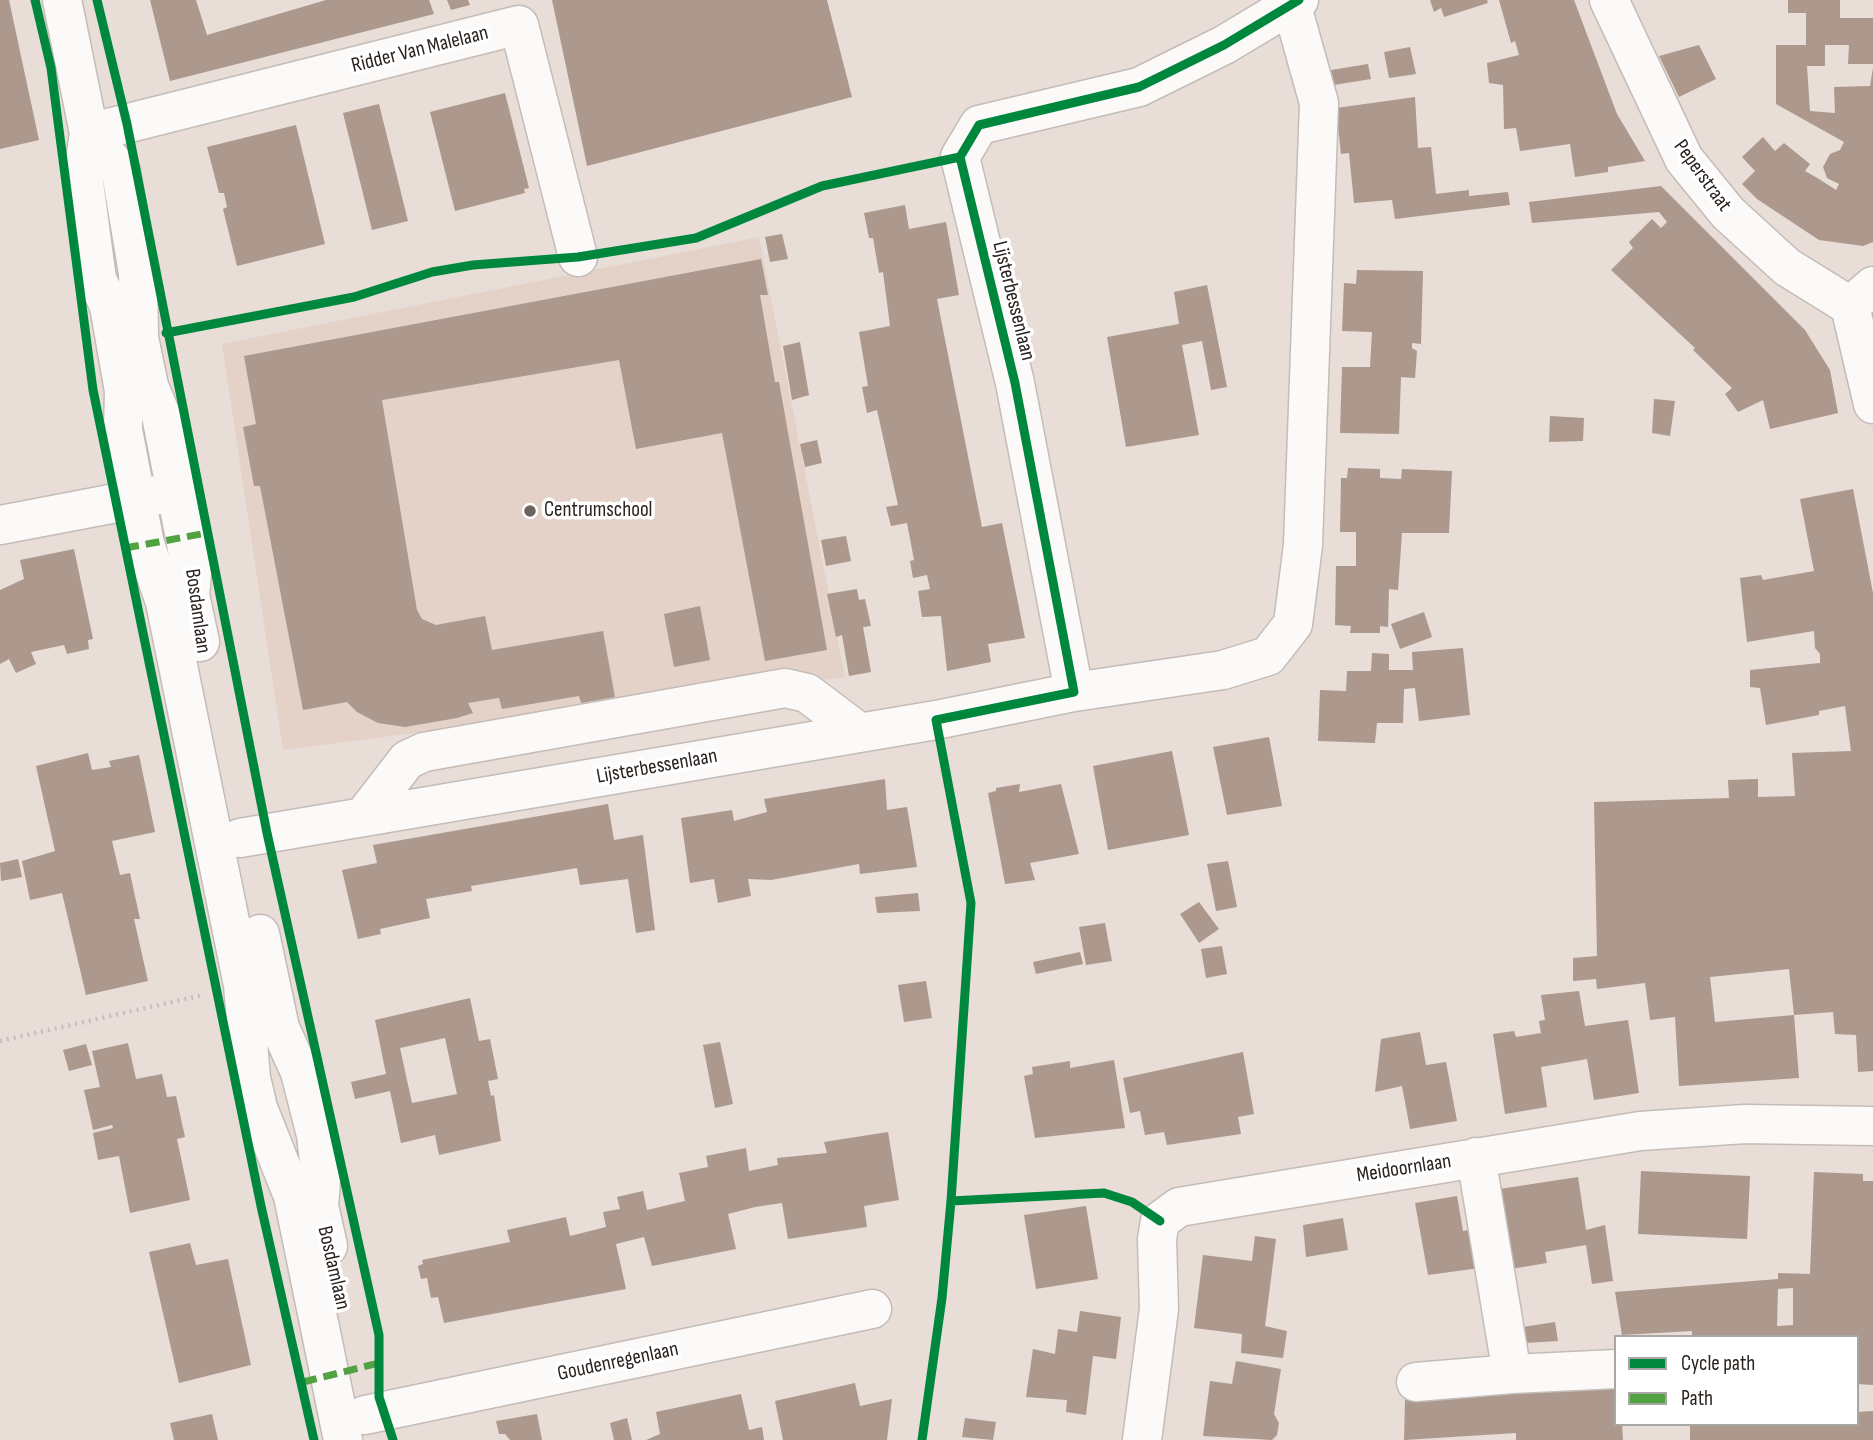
<!DOCTYPE html>
<html>
<head>
<meta charset="utf-8">
<style>
  body { margin:0 }
  #map { position:relative; width:1873px; height:1440px; overflow:hidden; background:#e8ddd7; font-family:"Sofia Sans Condensed",sans-serif }
  canvas { display:block }
  .legend { position:absolute; left:1614px; top:1335px; width:245px; height:91px; box-sizing:border-box; background:#fff; border:2px solid #a9a7a5; margin:0; padding:9px 12px; list-style:none; font-size:21px; color:#29221e }
  .legend li { display:flex; align-items:center; gap:14px; height:35px }
  .legend b { width:35px; border:2px solid #a9a7a5 }
</style>
</head>
<body>
<div id="map">
<canvas width="1873" height="1440"></canvas>
<ul class="legend">
<li><b style="height:9px;background:#00873e"></b>Cycle path</li>
<li><b style="height:9px;background:#51a241"></b>Path</li>
</ul>
</div>
<script>
const context = document.querySelector('canvas').getContext('2d');
context.lineJoin = 'round';
function paint(path, color) { context.fillStyle = color; context.fill(path, 'evenodd'); }
const shape = rows => new Path2D(rows.map(r => 'M' + r).join(''));
function strokePath(path, color, width, dash) { context.strokeStyle = color; context.lineWidth = width; context.lineCap = dash ? 'butt' : 'round'; context.setLineDash(dash || []); context.stroke(path); }
function write(font, color, halo, rows, align = 'center') {
  context.font = font + ' "Sofia Sans Condensed",sans-serif'; context.lineWidth = 7; context.setLineDash([]); context.textBaseline = 'middle'; context.strokeStyle = halo; context.fillStyle = color; for (const [text, x, y, turn = 0] of rows) {
    context.save(); context.translate(x, y); context.rotate((+turn || 0) * Math.PI / 180); context.textAlign = isNaN(turn) ? turn : align; if (halo) context.strokeText(text, 0, 0); context.fillText(text, 0, 0); context.restore();
  }
}
paint(shape([
  [759,237,845,677,283,750,222,344]
]), '#e4d1c7');
paint(shape([
  [0,0,9,0,39,140,0,149],
  [150,0,196,0,207,35,326,0,429,0,434,14,170,81],
  [447,0,468,0,470,5,451,10],
  [552,0,827,0,852,97,587,166],
  [1430,0,1487,0,1488,3,1444,17,1441,8,1434,12],
  [1499,0,1574,0,1617,114,1645,161,1608,167,1608,172,1575,177,1570,144,1520,151,1516,128,1504,129,1503,85,1489,83,1487,63,1519,55,1515,41,1511,43],
  [1788,0,1840,0,1840,18,1873,18,1873,64,1848,64,1849,45,1825,45,1825,66,1807,66,1810,111,1835,113,1834,87,1870,86,1873,68,1873,242,1863,246,1819,240,1757,199,1742,184,1755,171,1742,157,1763,137,1775,151,1784,143,1810,164,1805,171,1819,179,1836,190,1839,184,1827,178,1823,167,1830,154,1840,150,1844,142,1776,104,1776,45,1806,45,1806,13,1788,13],
  [1699,45,1716,79,1679,97,1659,56],
  [1410,47,1416,74,1389,78,1384,52],
  [1368,64,1371,79,1334,85,1331,70],
  [505,93,529,188,524,189,525,193,455,211,430,112],
  [1415,97,1418,148,1431,147,1436,194,1469,190,1469,196,1508,192,1510,205,1395,219,1392,200,1354,203,1349,153,1341,154,1336,108],
  [379,104,408,221,372,230,343,113],
  [296,125,325,244,237,266,223,209,227,207,224,193,219,193,207,147],
  [1661,186,1805,330,1830,370,1838,413,1770,429,1763,400,1738,412,1725,394,1732,388,1693,350,1695,348,1611,270,1633,248,1629,242,1652,219,1661,228,1667,222,1659,212,1532,223,1529,202],
  [905,205,909,229,946,222,959,295,937,299,982,527,1002,523,1025,638,988,644,991,662,947,671,941,616,922,617,918,591,930,589,927,575,913,578,910,561,914,560,907,523,891,526,886,507,898,505,877,410,867,413,862,387,868,386,859,332,890,326,883,272,879,273,873,238,869,238,864,213],
  [782,234,788,259,770,262,765,237],
  [761,259,768,295,760,295,775,382,779,382,827,650,765,661,722,433,636,449,619,360,382,400,417,610,422,619,436,625,485,616,492,650,603,631,615,697,581,703,579,696,502,709,499,698,468,703,473,713,457,718,405,727,378,723,357,712,347,702,303,710,260,486,254,486,243,427,256,424,244,356],
  [1357,270,1423,271,1421,344,1412,343,1412,348,1417,351,1415,378,1401,377,1399,434,1340,433,1342,367,1370,367,1372,332,1342,331,1344,283,1356,284],
  [1207,285,1227,387,1211,390,1202,341,1182,345,1199,435,1126,447,1107,337,1179,324,1174,292],
  [800,342,809,395,792,400,783,346],
  [1654,399,1675,401,1670,436,1652,433],
  [1550,416,1584,418,1583,441,1549,442],
  [817,440,822,463,805,467,800,444],
  [1348,468,1380,469,1380,478,1401,479,1402,469,1452,471,1449,533,1402,533,1398,590,1389,589,1388,627,1380,626,1380,633,1350,633,1351,626,1335,625,1336,566,1356,566,1356,532,1340,532,1341,478,1347,478],
  [1853,489,1873,593,1873,1071,1858,1072,1856,1035,1835,1034,1833,1012,1794,1015,1789,969,1710,977,1715,1022,1794,1015,1799,1078,1679,1086,1675,1017,1650,1020,1645,983,1597,989,1596,979,1573,981,1573,958,1597,956,1594,802,1729,798,1728,780,1758,779,1758,797,1795,796,1792,753,1851,751,1845,706,1819,711,1819,715,1766,725,1760,688,1750,687,1750,670,1820,663,1820,654,1815,648,1814,631,1747,642,1740,578,1761,575,1763,580,1814,571,1800,499],
  [846,536,851,561,826,566,821,540],
  [74,549,93,639,88,640,89,649,67,654,64,645,31,652,36,664,16,673,9,659,0,664,0,590,24,579,20,560],
  [857,589,859,600,865,599,871,626,863,627,871,672,849,676,842,635,836,637,827,594],
  [700,606,710,660,674,667,664,614],
  [1424,612,1432,637,1400,649,1391,624],
  [1463,648,1470,715,1419,721,1415,688,1404,689,1403,723,1377,723,1375,743,1318,741,1320,690,1346,691,1347,671,1371,671,1372,653,1389,654,1389,670,1413,670,1412,652],
  [1269,737,1282,806,1227,815,1213,747],
  [1172,751,1189,835,1108,850,1093,766],
  [88,753,92,770,111,767,109,761,139,755,155,832,112,841,120,875,130,873,140,919,134,919,148,981,86,995,62,893,30,900,22,861,55,851,36,766],
  [885,779,887,810,907,807,917,867,860,874,859,864,771,880,748,879,751,896,718,903,714,879,690,883,681,818,732,810,734,821,767,812,764,799],
  [1020,784,1019,792,1061,784,1079,854,1030,863,1035,880,1005,884,988,793,996,791,996,788],
  [608,804,614,840,643,835,655,930,636,933,628,879,580,885,577,868,471,886,472,891,426,899,430,918,380,929,381,934,358,939,342,870,377,863,373,845],
  [18,859,22,877,1,881,0,863],
  [1228,861,1237,907,1216,911,1207,864],
  [918,893,920,911,877,913,875,897],
  [1199,902,1219,929,1199,943,1180,914],
  [1105,923,1112,961,1086,965,1079,927],
  [1222,946,1227,974,1206,978,1201,949],
  [1080,952,1083,964,1036,974,1033,962],
  [926,981,932,1018,904,1022,898,985],
  [1579,991,1585,1026,1628,1020,1639,1093,1594,1100,1587,1059,1541,1067,1547,1107,1505,1114,1493,1034,1514,1031,1516,1037,1541,1033,1539,1021,1545,1020,1541,995],
  [470,998,479,1041,490,1039,498,1079,488,1081,491,1096,494,1095,501,1141,439,1155,435,1135,401,1143,390,1091,355,1099,351,1082,386,1074,375,1020],
  [445,1038,457,1094,412,1103,400,1048],
  [1420,1032,1426,1065,1446,1062,1457,1121,1410,1129,1402,1086,1375,1092,1381,1039],
  [720,1042,733,1104,715,1108,703,1045],
  [128,1043,136,1079,162,1074,167,1097,176,1096,185,1137,177,1139,190,1200,130,1213,119,1156,98,1160,93,1133,113,1128,112,1125,93,1130,84,1090,100,1087,92,1051],
  [86,1044,92,1065,69,1071,63,1050],
  [1243,1052,1254,1114,1238,1117,1241,1134,1167,1145,1164,1132,1145,1135,1140,1111,1130,1113,1123,1078],
  [1114,1060,1125,1128,1035,1138,1024,1076,1033,1074,1032,1067,1070,1061,1070,1068],
  [888,1132,899,1200,864,1206,867,1227,788,1239,782,1203,755,1207,728,1214,736,1249,652,1266,644,1237,616,1244,626,1289,444,1323,438,1297,431,1298,427,1278,421,1279,418,1266,423,1264,422,1260,510,1242,507,1230,566,1217,570,1236,606,1227,603,1212,620,1209,617,1197,643,1191,647,1210,685,1201,679,1173,708,1167,706,1156,746,1148,749,1171,778,1165,777,1158,827,1153,824,1142],
  [1641,1171,1750,1176,1747,1239,1638,1234],
  [1814,1172,1863,1174,1863,1181,1873,1181,1873,1385,1857,1384,1857,1337,1692,1337,1692,1331,1622,1335,1615,1292,1778,1279,1778,1273,1810,1274],
  [1793,1288,1793,1325,1777,1326,1778,1289],
  [1578,1177,1586,1230,1605,1225,1613,1281,1592,1284,1586,1245,1545,1252,1547,1263,1505,1270,1493,1190],
  [1457,1196,1463,1231,1480,1228,1487,1267,1428,1275,1415,1203],
  [1086,1206,1098,1279,1036,1289,1024,1215],
  [1343,1218,1348,1250,1306,1257,1303,1225],
  [1255,1236,1276,1239,1265,1326,1287,1331,1283,1358,1241,1353,1242,1334,1194,1328,1203,1255,1252,1261],
  [190,1243,196,1265,228,1259,251,1365,179,1383,149,1252],
  [1080,1311,1121,1317,1116,1359,1093,1356,1086,1415,1066,1412,1067,1400,1026,1397,1033,1349,1055,1354,1058,1329,1077,1332],
  [1555,1322,1558,1341,1525,1343,1523,1327],
  [1236,1361,1281,1369,1274,1414,1279,1423,1277,1435,1272,1440,1203,1436,1210,1381,1232,1384],
  [855,1383,860,1406,892,1399,887,1440,783,1440,775,1401],
  [1616,1388,1616,1424,1622,1424,1623,1440,1516,1440,1516,1433,1404,1440,1405,1400],
  [741,1394,749,1430,762,1427,764,1440,646,1440,660,1434,656,1412],
  [1873,1411,1873,1440,1690,1440,1690,1424,1857,1424,1857,1412],
  [212,1414,218,1440,174,1440,170,1423],
  [537,1414,542,1440,510,1440,505,1434,499,1434,496,1421],
  [627,1418,632,1440,614,1440,610,1423],
  [965,1418,996,1422,993,1440,962,1437]
]), '#ac988d');
const minor = shape([
  [62,0,89,133,83,175,97,279,109,306,124,391,123,430,145,544,165,602,243,985,251,1078,258,1108,293,1196,343,1440],
  [1609,0,1684,159,1728,213,1787,267,1850,306],
  [89,133,121,172,138,273,139,338,149,386,161,415,192,574,190,595,200,642],
  [89,133,519,25,578,257],
  [1873,286,1850,306,1873,404],
  [0,525,163,494],
  [1074,692,1015,383,960,157,979,125,1139,87,1224,45,1299,0],
  [363,817,407,760,424,752,785,688,807,693,860,733],
  [240,838,936,720,1074,692,1223,670,1268,656,1293,624,1303,545,1319,103,1291,3],
  [260,934,280,1028,300,1072,316,1135,321,1180,319,1206,328,1246],
  [1512,1374,1616,1369],
  [1416,1382,1512,1374,1476,1157],
  [365,1415,872,1309],
  [1142,1440,1159,1309,1157,1239,1160,1221,1179,1207,1640,1131,1745,1124,1873,1126]
]);
strokePath(minor, '#c4bcb7', 41);
strokePath(shape([
  [0,1041,203,995]
]), '#c4bfbe', 4.5, [2, 5]);
strokePath(minor, '#fcfaf9', 38);
strokePath(shape([
  [125,548,207,533],
  [303,1382,379,1363]
]), '#51a241', 7, [14, 7]);
strokePath(shape([
  [35,0,51,68,93,390,261,1206,314,1440],
  [97,0,127,124,267,833,379,1335,379,1397,393,1440],
  [166,333,354,297,432,272,473,265,578,257,696,238,822,186,960,157],
  [951,1201,1104,1193,1132,1202,1160,1221],
  [922,1440,942,1298,951,1201,971,903,936,720,1074,692,1015,383,960,157,979,125,1139,87,1224,45,1299,0]
]), '#00873e', 9);
for (const [x, y, r, color] of [
  [530,511,7,"#6c635f"]
]) { const dot = new Path2D(); dot.arc(x, y, r, 0, 2 * Math.PI); context.fillStyle = color; context.fill(dot); strokePath(dot, '#fff', 2.5); }
write('21px', '#29221e', '#fff', [
  ["Ridder Van Malelaan",420,50,-14],
  ["Peperstraat",1702,176,54],
  ["Lijsterbessenlaan",1013,301,76],
  ["Bosdamlaan",197,611,82],
  ["Lijsterbessenlaan",657,767,-10],
  ["Meidoornlaan",1404,1169,-9],
  ["Bosdamlaan",333,1268,77],
  ["Goudenregenlaan",618,1362,-12]
]);
write('21px', '#29221e', '#fff', [
  ["Centrumschool",544,511]
], 'left');
</script>
</body>
</html>
